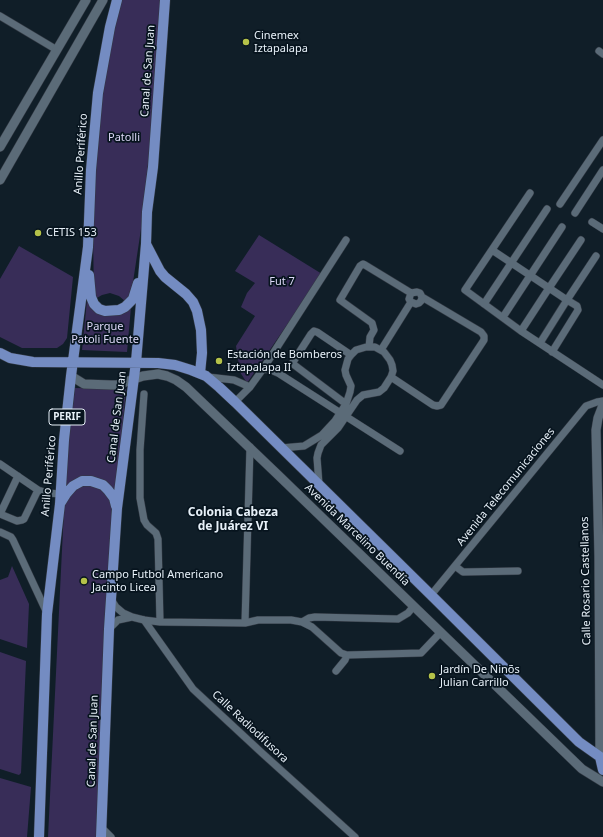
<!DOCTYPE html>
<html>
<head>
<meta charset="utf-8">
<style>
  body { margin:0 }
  canvas { display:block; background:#101e28 }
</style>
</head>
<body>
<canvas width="603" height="837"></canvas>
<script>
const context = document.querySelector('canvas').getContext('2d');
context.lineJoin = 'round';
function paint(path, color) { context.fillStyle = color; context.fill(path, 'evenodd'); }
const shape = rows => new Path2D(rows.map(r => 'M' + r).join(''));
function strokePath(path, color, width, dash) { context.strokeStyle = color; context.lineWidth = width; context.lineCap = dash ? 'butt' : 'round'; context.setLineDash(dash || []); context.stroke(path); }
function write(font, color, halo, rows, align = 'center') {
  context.font = font + ' "Noto Sans",sans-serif'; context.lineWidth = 3.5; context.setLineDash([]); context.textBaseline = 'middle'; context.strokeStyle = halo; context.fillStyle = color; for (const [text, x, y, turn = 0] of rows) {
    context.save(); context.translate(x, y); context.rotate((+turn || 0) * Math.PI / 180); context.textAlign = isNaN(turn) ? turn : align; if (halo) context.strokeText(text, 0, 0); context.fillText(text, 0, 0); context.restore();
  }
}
paint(shape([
  [121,0,162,0,151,136,141,229,133,282,128,298,125,301,119,296,110,293,102,295,95,299,94,294,93,237,96,157,104,79],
  [259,235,322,274,247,383,240,372,236,346,255,316,241,307,247,293,255,283,235,271],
  [19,246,73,277,67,338,63,344,57,348,22,348,0,337,0,279],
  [87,300,92,308,131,307,127,352,82,350],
  [75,388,126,389,116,494,97,478,63,489],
  [90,484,100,488,112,502,96,837,48,837,64,509,67,499,80,486],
  [12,566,29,604,27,648,0,639,0,580,8,577],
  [0,652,26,661,21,773,19,775,0,769],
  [0,778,31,787,27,837,0,837]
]), '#382d58');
const street = shape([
  [0,16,57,50],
  [599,51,603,54],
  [530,193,465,290,521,331,549,288,567,300,540,343],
  [560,204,603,140],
  [575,213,603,170],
  [592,222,603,229],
  [492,250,549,288,581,240],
  [484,304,547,209],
  [503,317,562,227],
  [521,331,603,385],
  [369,347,370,337,374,330,372,323,340,300,360,266,363,264,365,265,411,293],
  [381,350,411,302,409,299,411,293,417,292,420,293,422,297,421,301,419,303,416,304,411,302],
  [552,352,578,310,577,306,567,300,596,256],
  [263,369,271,370,278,373,400,451],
  [208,377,234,380,250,387],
  [391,377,433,405,437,406,441,405,484,340,484,336,481,332,422,297],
  [144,394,140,450,140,498,144,520,147,525,156,533,158,539,160,622],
  [235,402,250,387,263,369,346,240],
  [346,404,293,364,293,362,311,334,314,331,317,332,351,355],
  [281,448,304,446,322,435,335,421,346,404,350,392,351,386,346,375,345,370,348,359,351,355,356,350,366,347,375,347,384,352,390,360,392,365,393,371,391,377,384,388,379,392,363,395,357,400,338,428,321,445,318,453,317,458,319,484],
  [0,464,38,490,48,493,60,494],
  [0,514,17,521,22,520,24,519,38,490],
  [0,514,18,476],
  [0,532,11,537,13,540,47,613],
  [455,566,463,572,518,571],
  [431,595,586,406,597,402,603,401],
  [111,599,116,607,123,613,132,617,144,620,160,622,245,623,258,620,291,620,302,622,312,627,341,653,347,655,421,653,441,632],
  [144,620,193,689,262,753,355,837],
  [302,622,309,618,315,617,398,619,408,613,413,607],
  [245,623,250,447],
  [109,629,118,620,132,617],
  [336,671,345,660,347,655],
  [102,828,111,837]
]);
const secondary = shape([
  [0,147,86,0],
  [0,180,103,0],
  [71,376,84,384,111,385,117,385,143,376,158,374,167,376,176,380,186,387,276,473,582,769,603,782],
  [600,757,599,557,596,430,598,418,603,405]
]);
const primary = shape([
  [146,244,160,271,165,277,186,294,193,302,197,311,201,330,202,353,200,373],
  [89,275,91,297,94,304,99,309,105,311,119,310,125,307,133,299,138,283],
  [0,353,10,358,33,362,158,363,175,365,191,370,206,376,219,387,235,402,431,595,579,742,603,759],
  [61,502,66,494,73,486,82,481,91,481,103,485,108,490,114,498,116,506],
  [600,757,603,770],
  [39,837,47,614,60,504,64,440,71,376,88,247,91,170,98,93,110,27,117,0],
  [101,837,109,629,117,508,136,362,146,244,147,212,153,167,165,0]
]);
strokePath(street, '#333a44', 8);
strokePath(secondary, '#333a44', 10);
strokePath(primary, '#333a44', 11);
strokePath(street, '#5b6b78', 7);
strokePath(secondary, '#5b6b78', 9);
strokePath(primary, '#748cc2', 10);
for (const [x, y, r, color] of [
  [246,42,4,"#b5c249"],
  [38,233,4,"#b5c249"],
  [219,361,4,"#b5c249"],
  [84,581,4,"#b5c249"],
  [432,676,4,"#b5c249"]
]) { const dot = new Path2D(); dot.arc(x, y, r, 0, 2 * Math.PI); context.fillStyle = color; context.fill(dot); strokePath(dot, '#07141e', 1.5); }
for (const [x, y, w] of [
  [67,417,36]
]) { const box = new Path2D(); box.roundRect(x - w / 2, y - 8, w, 16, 3); context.fillStyle = '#07141e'; context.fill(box); strokePath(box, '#e7f0f8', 1); }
write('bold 10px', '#e7f0f8', null, [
  ["PERIF",67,417]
]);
write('11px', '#e7f0f8', '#07141e', [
  ["Cinemex",254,36],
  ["Iztapalapa",254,49],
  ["CETIS 153",46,233],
  ["Estación de Bomberos",227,355],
  ["Iztapalapa II",227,368],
  ["Campo Futbol Americano",92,575],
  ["Jacinto Licea",92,588],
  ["Jardín De Ninõs",440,670],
  ["Julian Carrillo",440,683]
], 'left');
write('11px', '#e7f0f8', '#07141e', [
  ["Canal de San Juan",148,71,-86],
  ["Anillo Periférico",81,154,-86],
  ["Canal de San Juan",117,417,-83],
  ["Anillo Periférico",49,476,-85],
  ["Avenida Telecomunicaciones",506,487,-51],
  ["Avenida Marcelino Buendía",357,535,44],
  ["Calle Rosario Castellanos",586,581,-91],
  ["Calle Radiodifusora",250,727,43],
  ["Canal de San Juan",93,741,-88]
]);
write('11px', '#ddd8f7', '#07141e', [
  ["Patolli",124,138],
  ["Fut 7",282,282],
  ["Parque",105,327],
  ["Patoli Fuente",105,340]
]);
write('bold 12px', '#e7f0f8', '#07141e', [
  ["Colonia Cabeza",233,513],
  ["de Juárez VI",233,527]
]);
</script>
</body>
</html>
